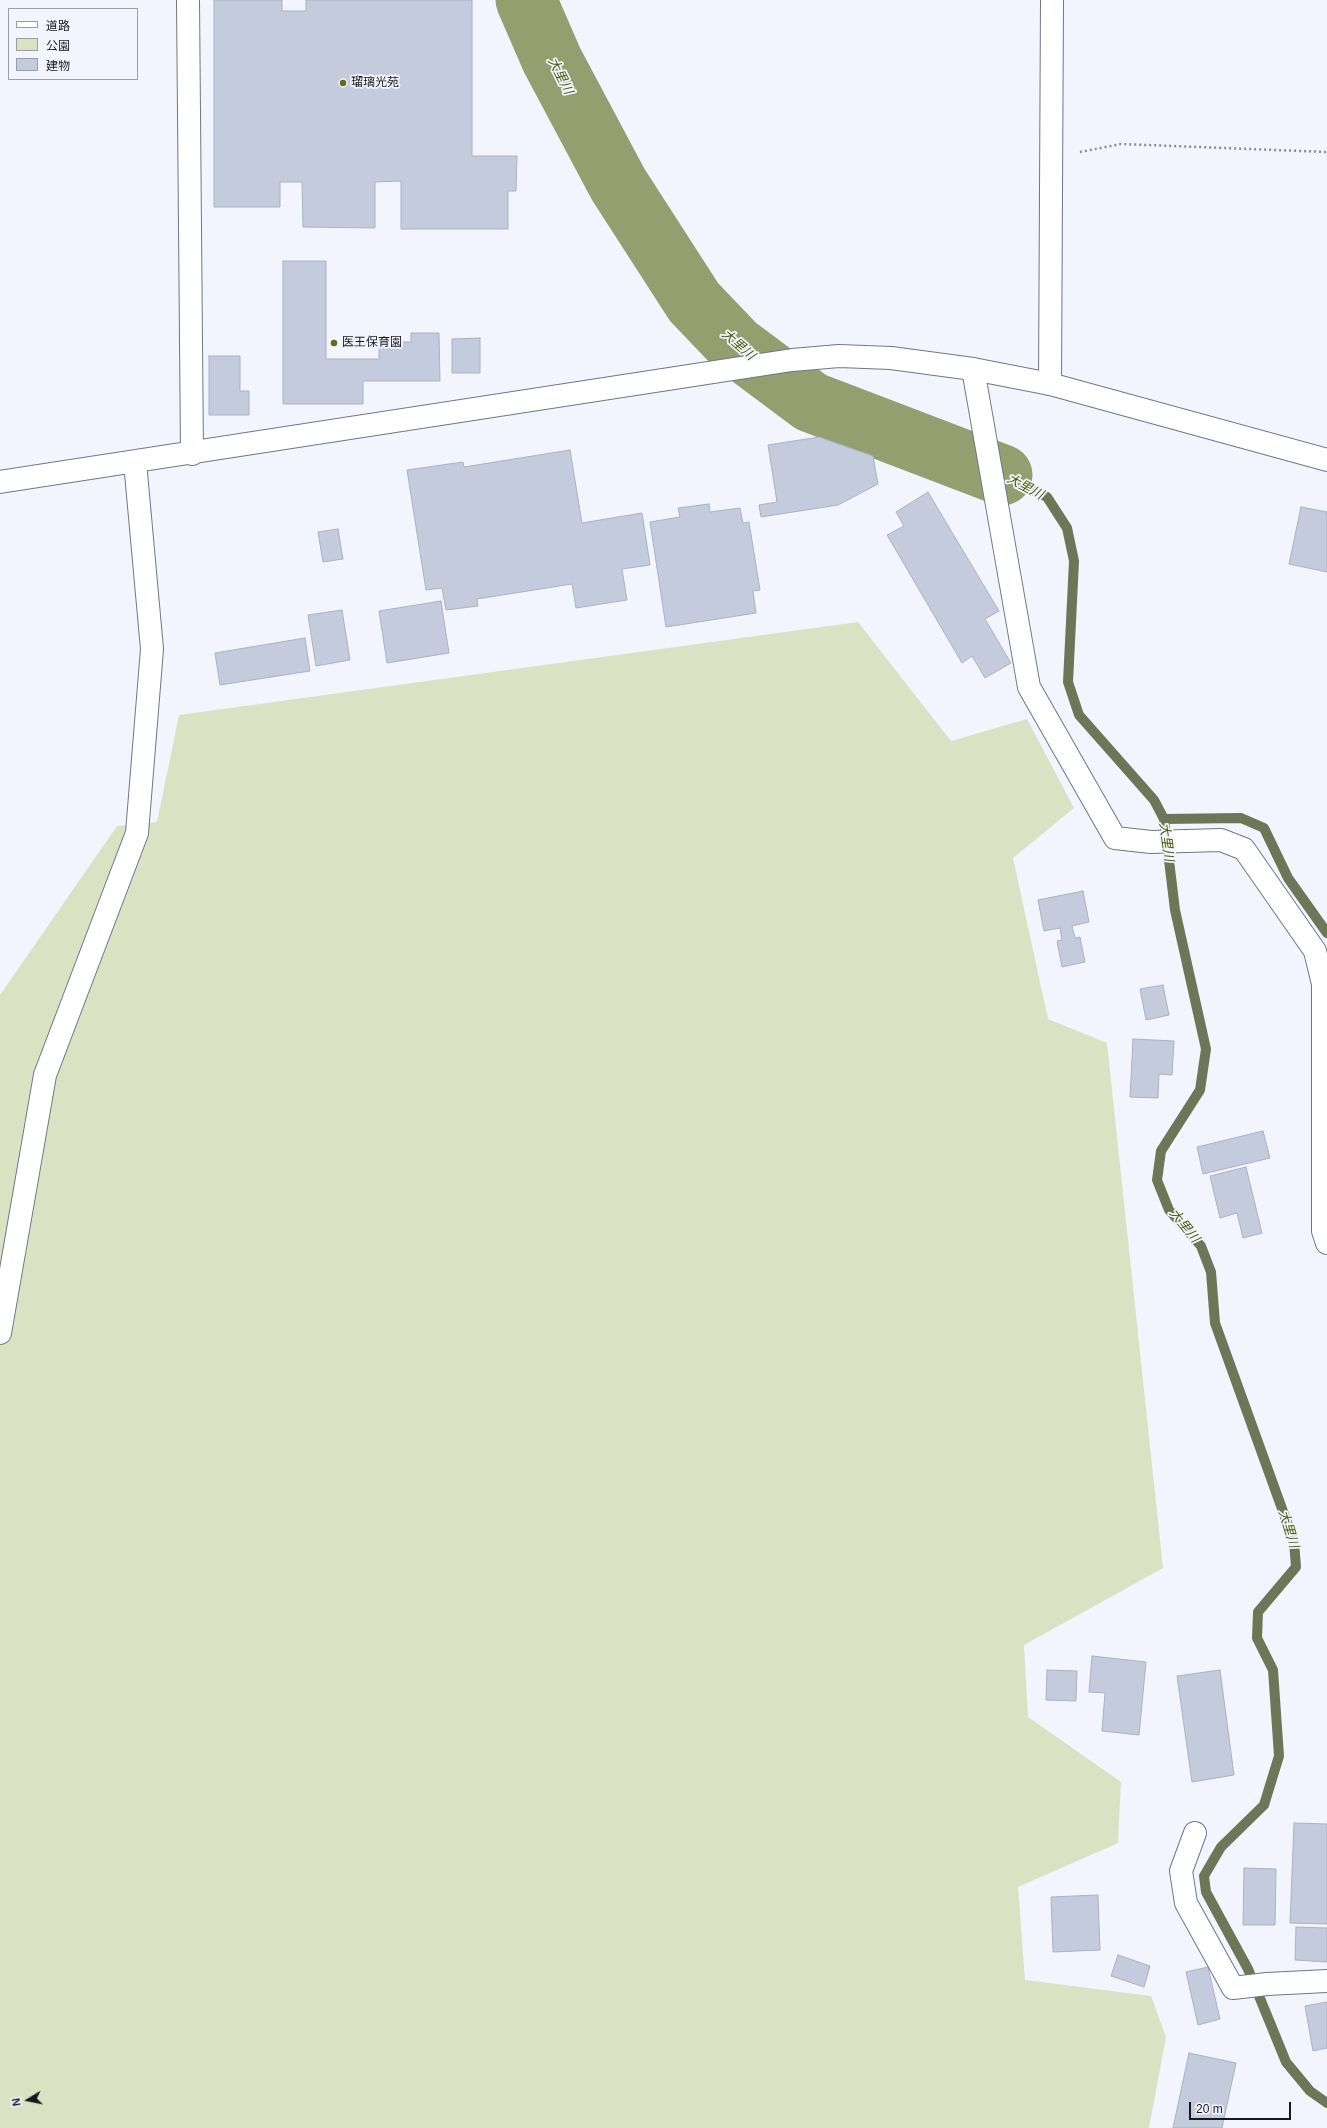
<!DOCTYPE html>
<html>
<head>
<meta charset="utf-8">
<style>
  body { margin:0 }
  #map { position:relative; width:1327px; height:2128px; overflow:hidden; background:#f2f5fd; font-family:Helvetica,"Noto Sans JP",sans-serif }
  canvas { display:block }
  .legend { position:absolute; left:8px; top:8px; width:130px; height:72px; box-sizing:border-box; background:#f2f5fd; border:1px solid #9a9da4; margin:0; padding:5px 7px; list-style:none; font-size:12px; color:#16181f }
  .legend li { display:flex; align-items:center; gap:8px; height:20px }
  .legend b { width:20px; border:1px solid #9a9da4 }
  .north { position:absolute; left:8px; top:2080px; width:40px; height:40px; -webkit-text-stroke:3px #f2f5fd; paint-order:stroke; rotate:260deg; font-size:11px; font-weight:700; line-height:16px; text-align:center; color:#16181f }
  .north::after { content:''; display:block; margin:auto; width:14px; height:18px; background:#16181f; clip-path:polygon(50% 0,100% 100%,50% 72%,0 100%) }
  .scale { position:absolute; left:1189px; top:2102px; width:102px; height:18px; box-sizing:border-box; border:2px solid #16181f; border-top:0; padding-left:5px; font-size:12px; line-height:14px; white-space:nowrap; color:#16181f; -webkit-text-stroke:3px #f2f5fd; paint-order:stroke }
</style>
</head>
<body>
<div id="map">
<canvas width="1327" height="2128"></canvas>
<ul class="legend">
<li><b style="height:5px;background:#fff"></b>道路</li>
<li><b style="height:11px;background:#dae2c3"></b>公園</li>
<li><b style="height:11px;background:#c3cbdd"></b>建物</li>
</ul>
<div class="north">N</div>
<div class="scale">20 m</div>
</div>
<script>
const context = document.querySelector('canvas').getContext('2d');
context.lineJoin = 'round';
function paint(path, color) { context.fillStyle = color; context.fill(path, 'evenodd'); }
const shape = rows => new Path2D(rows.map(r => 'M' + r).join(''));
function strokePath(path, color, width, dash) { context.strokeStyle = color; context.lineWidth = width; context.lineCap = dash ? 'butt' : 'round'; context.setLineDash(dash || []); context.stroke(path); }
function write(font, color, halo, rows, align = 'center') {
  context.font = font + ' Helvetica,"Noto Sans JP",sans-serif'; context.lineWidth = 3.5; context.setLineDash([]); context.textBaseline = 'middle'; context.strokeStyle = halo; context.fillStyle = color; for (const [text, x, y, turn = 0] of rows) {
    context.save(); context.translate(x, y); context.rotate((+turn || 0) * Math.PI / 180); context.textAlign = isNaN(turn) ? turn : align; if (halo) context.strokeText(text, 0, 0); context.fillText(text, 0, 0); context.restore();
  }
}
paint(shape([
  [858,622,951,741,1027,719,1074,808,1013,858,1048,1019,1107,1043,1163,1568,1024,1645,1028,1717,1121,1782,1118,1843,1018,1887,1025,1980,1151,1996,1166,2037,1149,2128,0,2128,0,995,117,826,157,822,179,715]
]), '#dae2c3');
strokePath(shape([
  [1002,475,1047,497,1067,528,1074,561,1068,682,1079,715,1154,800,1164,819,1175,910,1206,1049,1200,1090,1161,1151,1157,1180,1169,1210,1201,1246,1211,1272,1215,1323,1294,1542,1296,1567,1258,1612,1257,1638,1273,1670,1279,1756,1264,1805,1221,1847,1204,1876,1206,1892,1248,1969,1286,2062,1310,2091,1327,2103],
  [1164,819,1241,818,1264,828,1288,878,1327,933]
]), '#6e7658', 10);
strokePath(shape([
  [526,0,552,60,618,184,694,302,736,346,811,402,1002,475]
]), '#949f70', 61);
const building = shape([
  [214,0,282,0,282,11,306,11,306,0,472,0,472,156,517,156,516,191,508,191,508,229,401,229,401,181,375,182,375,228,303,227,302,182,280,182,280,207,214,207,214,0],
  [283,261,326,261,326,359,379,359,379,342,411,342,411,333,439,333,440,381,363,381,363,404,283,404,283,261],
  [480,338,480,373,452,373,452,339,480,338],
  [209,356,240,356,240,391,249,391,249,415,209,415,209,356],
  [819,437,873,456,878,484,838,505,761,517,759,505,777,502,768,445,819,437],
  [570,450,582,523,642,513,650,565,622,569,627,600,576,608,572,584,477,599,478,606,446,610,442,588,426,590,407,470,463,462,464,467,570,450],
  [928,492,999,611,985,619,1011,663,985,678,972,656,962,663,887,535,904,526,896,512,928,492],
  [709,504,710,512,740,508,743,523,749,522,760,590,753,591,756,613,666,627,650,522,680,517,678,508,709,504],
  [1301,507,1327,512,1327,572,1289,564,1301,507],
  [338,529,343,559,323,562,318,532,338,529],
  [441,601,449,653,387,663,379,611,441,601],
  [342,610,350,660,316,666,308,615,342,610],
  [305,638,310,671,220,685,215,653,305,638],
  [1083,891,1089,922,1072,926,1075,938,1080,937,1085,962,1062,967,1057,941,1062,940,1060,928,1044,931,1038,900,1083,891],
  [1163,985,1169,1015,1146,1020,1140,989,1163,985],
  [1133,1039,1174,1041,1172,1075,1159,1074,1158,1098,1130,1097,1133,1039],
  [1263,1131,1270,1158,1203,1174,1197,1147,1263,1131],
  [1246,1167,1262,1233,1243,1238,1237,1213,1220,1218,1210,1176,1246,1167],
  [1092,1656,1146,1662,1139,1735,1102,1731,1105,1693,1089,1692,1092,1656],
  [1047,1670,1077,1671,1076,1701,1046,1700,1047,1670],
  [1220,1670,1234,1775,1192,1782,1177,1676,1220,1670],
  [1294,1823,1327,1824,1327,1924,1290,1923,1294,1823],
  [1244,1868,1276,1869,1275,1925,1243,1925,1244,1868],
  [1098,1895,1100,1950,1053,1952,1051,1897,1098,1895],
  [1296,1927,1327,1928,1327,1962,1295,1960,1296,1927],
  [1118,1955,1150,1966,1144,1987,1111,1976,1118,1955],
  [1208,1967,1220,2019,1198,2025,1186,1972,1208,1967],
  [1327,2002,1327,2048,1313,2051,1305,2006,1327,2002],
  [1189,2053,1236,2063,1222,2128,1173,2128,1189,2053]
]);
paint(building, '#c3cbdd');
strokePath(building, '#aab1c3', 1);
const street = shape([
  [188,0,192,454],
  [973,369,1029,687,1115,838,1151,842,1221,840,1244,849,1315,951,1323,984,1323,1231,1327,1243],
  [1050,384,1052,0],
  [0,1333,45,1075,137,833,152,649,135,462],
  [1195,1833,1181,1871,1186,1903,1233,1988,1267,1984,1327,1981]
]);
const secondary = shape([
  [0,482,792,360,839,356,891,358,973,369,1050,384,1327,460]
]);
strokePath(street, '#6f7687', 24);
strokePath(secondary, '#6f7687', 24);
strokePath(shape([
  [1080,152,1121,144,1327,152]
]), '#8a8c94', 2.5, [2, 3]);
strokePath(street, '#fff', 22);
strokePath(secondary, '#fff', 22);
for (const [x, y, r, color] of [
  [343,83,4,"#606e19"],
  [334,343,4,"#606e19"]
]) { const dot = new Path2D(); dot.arc(x, y, r, 0, 2 * Math.PI); context.fillStyle = color; context.fill(dot); strokePath(dot, '#f2f5fd', 1.5); }
write('12px', '#16181f', '#f2f5fd', [
  ["瑠璃光苑",351,83],
  ["医王保育園",342,343]
], 'left');
write('italic 13px', '#4d590c', '#f2f5fd', [
  ["大里川",560,76,63],
  ["大里川",738,345,41],
  ["大里川",1025,487,28],
  ["大里川",1166,842,82],
  ["大里川",1184,1226,51],
  ["大里川",1288,1529,73]
]);
</script>
</body>
</html>
